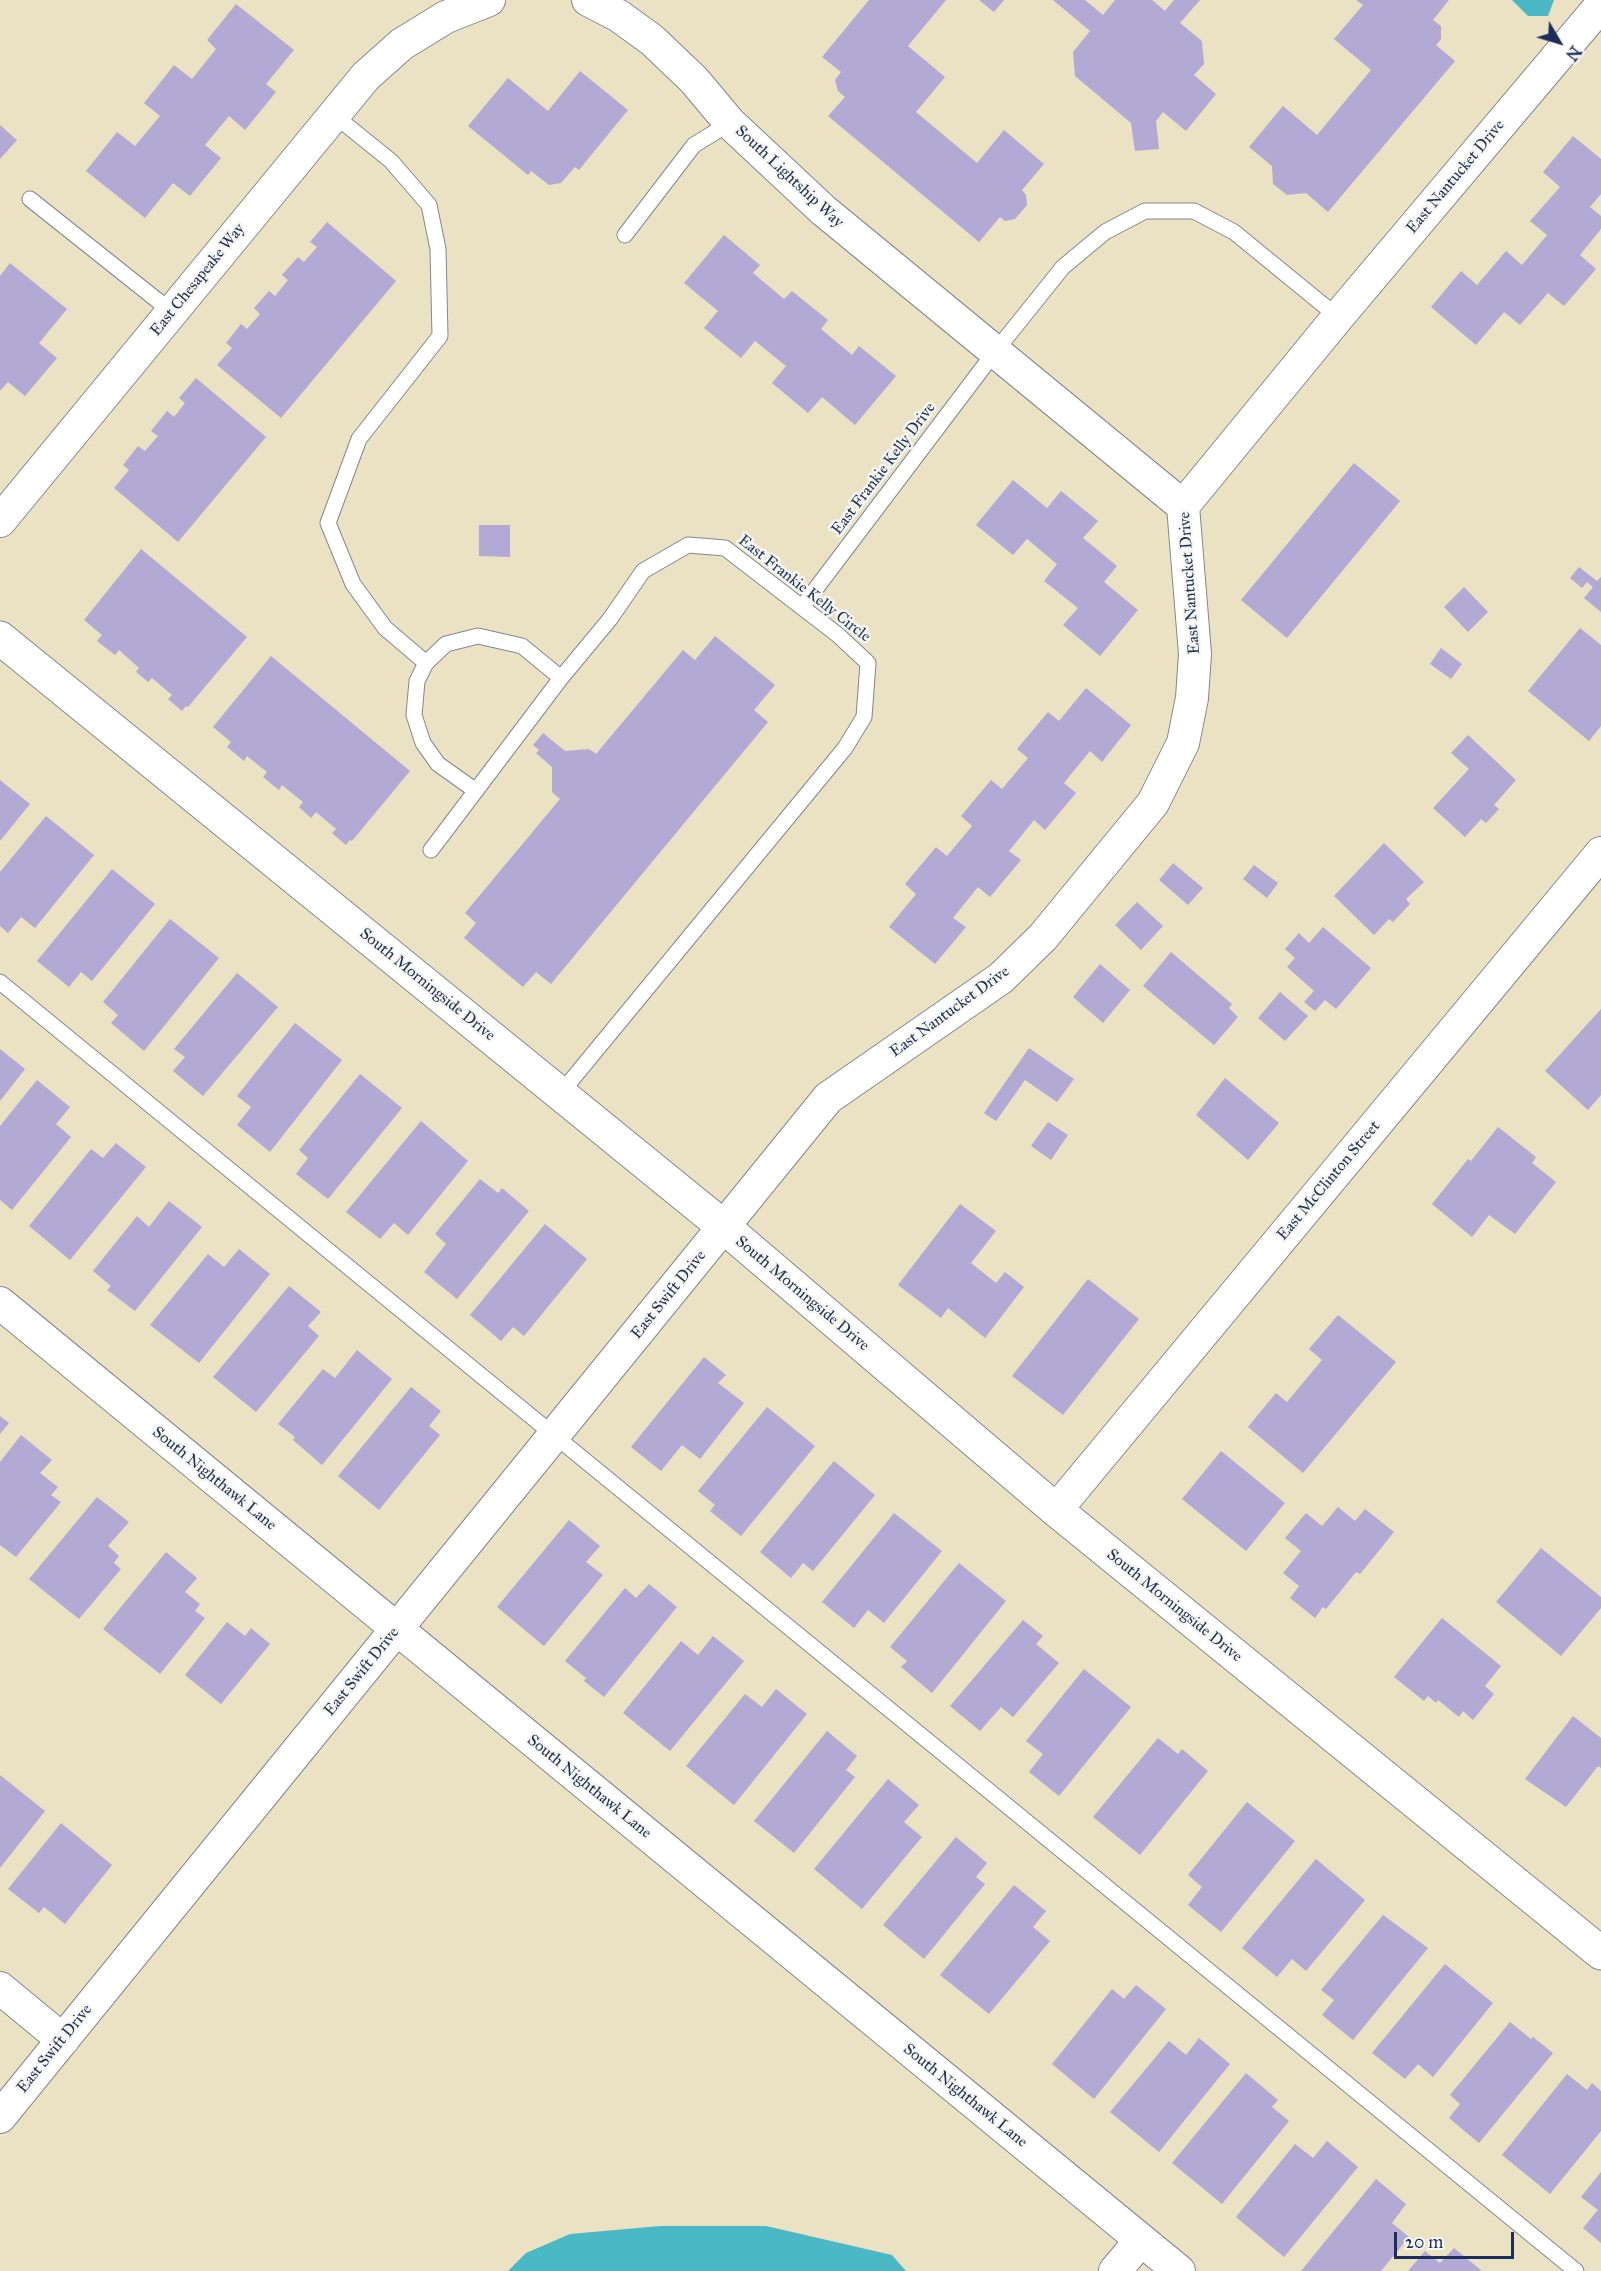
<!DOCTYPE html>
<html>
<head>
<meta charset="utf-8">
<style>
  body { margin:0 }
  #map { position:relative; width:1601px; height:2271px; overflow:hidden; background:#eae2c3; font-family:"IM FELL Great Primer",serif }
  canvas { display:block }
  .north { position:absolute; left:1529px; top:12px; width:60px; height:60px; -webkit-text-stroke:4px #f6f6f2; paint-order:stroke; rotate:128deg; font-size:16px; font-weight:700; line-height:24px; text-align:center; color:#1b2f5e }
  .north::after { content:''; display:block; margin:auto; width:21px; height:27px; background:#1b2f5e; clip-path:polygon(50% 0,100% 100%,50% 72%,0 100%) }
  .scale { position:absolute; left:1394px; top:2232px; width:120px; height:27px; box-sizing:border-box; border:3px solid #1b2f5e; border-top:0; padding-left:8px; font-size:18px; line-height:21px; white-space:nowrap; color:#1b2f5e; -webkit-text-stroke:4px #f6f6f2; paint-order:stroke }
</style>
</head>
<body>
<div id="map">
<canvas width="1601" height="2271"></canvas>
<div class="north">N</div>
<div class="scale">20 m</div>
</div>
<script>
const context = document.querySelector('canvas').getContext('2d');
context.lineJoin = 'round';
function paint(path, color) { context.fillStyle = color; context.fill(path, 'evenodd'); }
const shape = rows => new Path2D(rows.map(r => 'M' + r).join(''));
function strokePath(path, color, width, dash) { context.strokeStyle = color; context.lineWidth = width; context.lineCap = dash ? 'butt' : 'round'; context.setLineDash(dash || []); context.stroke(path); }
function write(font, color, halo, rows, align = 'center') {
  context.font = font + ' "IM FELL Great Primer",serif'; context.lineWidth = 5; context.setLineDash([]); context.textBaseline = 'middle'; context.strokeStyle = halo; context.fillStyle = color; for (const [text, x, y, turn = 0] of rows) {
    context.save(); context.translate(x, y); context.rotate((+turn || 0) * Math.PI / 180); context.textAlign = isNaN(turn) ? turn : align; if (halo) context.strokeText(text, 0, 0); context.fillText(text, 0, 0); context.restore();
  }
}
paint(shape([
  [1512,0,1554,0,1548,16,1528,16],
  [660,2226,766,2226,892,2255,906,2271,508,2271,526,2253,570,2234]
]), '#4bb8c6');
paint(shape([
  [869,0,946,0,908,46,945,77,916,112,977,163,1004,130,1044,164,1022,190,1026,195,1027,205,1015,219,1005,221,1000,217,979,242,828,116,845,97,838,91,835,80,841,72,822,57],
  [979,0,1004,0,994,12],
  [1053,0,1085,0,1103,15,1115,0,1152,0,1165,11,1174,0,1200,0,1180,23,1202,41,1204,64,1194,75,1216,94,1186,131,1163,112,1156,121,1159,149,1135,151,1131,123,1075,76,1073,52,1090,31],
  [1356,0,1449,0,1433,20,1441,26,1441,39,1436,45,1455,61,1328,212,1306,193,1287,195,1273,184,1272,166,1249,147,1283,106,1317,135,1371,70,1334,39,1363,5],
  [236,4,294,50,266,84,276,92,245,130,229,116,205,145,221,158,190,196,173,183,145,218,86,171,117,132,135,146,160,116,144,103,174,65,192,79,216,49,207,40],
  [580,71,628,110,579,170,575,167,561,183,549,185,531,171,528,175,468,126,508,78,548,111],
  [0,125,17,140,0,159],
  [1573,136,1601,159,1601,194,1590,207,1601,216,1601,229,1580,255,1596,269,1564,306,1548,293,1520,325,1504,312,1476,345,1431,307,1461,271,1477,285,1506,251,1522,265,1547,235,1530,221,1560,187,1543,172],
  [327,222,396,281,281,418,217,365,232,348,226,343,241,324,247,329,260,314,254,308,269,291,275,296,288,280,282,275,298,257,304,262,317,247,310,242],
  [724,235,760,265,753,273,784,299,792,291,828,320,821,329,852,355,859,346,896,376,855,425,822,397,808,413,772,383,786,366,755,341,741,358,704,328,718,311,684,283],
  [10,263,67,309,39,343,57,358,25,396,8,382,0,391,0,276],
  [196,378,266,437,178,542,114,488,129,470,123,465,138,446,145,451,158,436,151,431,167,411,174,417,185,403,179,398],
  [1354,463,1400,501,1287,638,1241,600],
  [1013,480,1047,508,1061,491,1098,521,1083,538,1117,566,1104,582,1138,610,1100,656,1063,625,1078,608,1044,581,1057,564,1027,539,1013,555,976,525],
  [479,525,510,525,510,557,479,556],
  [141,549,247,637,188,707,186,706,182,711,168,699,172,695,152,678,148,682,136,672,139,668,119,650,115,655,97,641,102,635,84,620],
  [1579,567,1597,581,1601,577,1601,612,1584,598,1593,587,1587,582,1582,588,1570,578],
  [1464,587,1488,612,1468,632,1444,607],
  [1580,628,1601,645,1601,726,1589,741,1528,691],
  [715,636,775,685,754,710,768,722,551,984,536,972,523,987,464,938,476,923,465,913,560,799,552,792,552,767,536,753,539,750,533,745,543,733,565,751,589,749,596,754,683,650,695,660],
  [1441,648,1462,664,1451,679,1430,664],
  [271,656,410,771,352,841,350,840,346,845,332,833,336,829,316,812,311,818,299,807,303,802,282,785,279,790,263,777,267,772,247,756,244,761,227,747,231,742,213,727],
  [1086,688,1131,725,1102,762,1090,751,1064,783,1076,793,1045,830,1034,820,1009,851,1021,860,990,897,978,887,953,918,966,927,935,964,889,927,916,894,905,884,936,847,947,856,972,826,961,816,991,780,1002,789,1028,758,1017,749,1048,712,1059,721],
  [1468,735,1516,780,1494,805,1499,809,1486,823,1481,819,1465,837,1433,808,1469,769,1451,753],
  [0,780,30,804,0,841],
  [46,816,94,855,35,928,21,917,8,933,0,926,0,872],
  [1384,843,1424,882,1406,899,1410,904,1393,922,1389,919,1374,935,1334,896],
  [1173,863,1203,888,1188,905,1159,880],
  [1254,865,1278,883,1267,898,1243,879],
  [112,869,155,904,92,981,81,972,69,987,37,961],
  [1137,902,1163,926,1141,950,1115,925],
  [170,919,219,958,144,1051,111,1023,118,1015,103,1002],
  [1323,927,1371,968,1336,1009,1325,1000,1315,1011,1304,1002,1314,991,1287,967,1295,958,1285,949,1299,933,1309,943],
  [1171,952,1232,1004,1229,1008,1238,1017,1214,1045,1143,986],
  [1100,964,1130,990,1103,1023,1073,997],
  [237,973,278,1007,203,1096,173,1071,185,1057,174,1049],
  [1280,992,1308,1016,1285,1041,1258,1018],
  [1601,1009,1601,1095,1588,1110,1545,1071],
  [295,1023,342,1060,270,1152,237,1125,251,1107,237,1096],
  [1029,1048,1074,1079,1057,1102,1025,1080,996,1121,984,1113],
  [0,1049,25,1069,0,1101],
  [360,1074,402,1108,328,1199,296,1174,308,1158,299,1150],
  [1225,1078,1279,1123,1248,1160,1196,1115],
  [37,1080,70,1107,56,1124,71,1137,12,1210,0,1200,0,1126],
  [421,1121,468,1161,408,1235,394,1223,380,1239,346,1212],
  [1048,1122,1068,1135,1051,1160,1031,1146],
  [1498,1127,1536,1157,1532,1163,1556,1182,1515,1234,1489,1215,1472,1237,1432,1204,1468,1159,1471,1161],
  [116,1143,146,1167,70,1260,29,1226,91,1149,103,1158],
  [480,1179,498,1193,502,1188,529,1211,457,1299,424,1272,446,1244,435,1234],
  [169,1201,202,1227,135,1311,107,1290,111,1286,93,1271,137,1216,149,1227],
  [960,1204,996,1231,971,1263,996,1283,1005,1272,1024,1287,985,1338,948,1308,941,1318,898,1285],
  [545,1224,587,1259,524,1336,513,1327,501,1341,470,1315],
  [239,1249,270,1274,199,1363,150,1325,208,1254,224,1267],
  [1088,1279,1139,1319,1063,1415,1012,1376],
  [289,1286,321,1312,308,1326,319,1336,256,1412,213,1377],
  [1338,1315,1396,1362,1303,1473,1248,1427,1276,1393,1287,1402,1322,1360,1309,1349],
  [357,1350,392,1379,322,1465,293,1440,295,1437,278,1424,323,1369,335,1378],
  [704,1357,726,1375,718,1383,744,1403,700,1459,682,1445,661,1471,631,1447],
  [411,1387,441,1411,429,1426,440,1435,379,1510,338,1476],
  [767,1407,815,1446,741,1536,710,1511,715,1505,698,1491],
  [0,1416,9,1423,0,1434],
  [21,1435,52,1460,40,1473,58,1487,51,1495,61,1502,16,1557,0,1545,0,1462],
  [1221,1451,1285,1503,1246,1551,1182,1499],
  [834,1461,875,1495,813,1571,803,1563,791,1578,760,1552],
  [97,1497,129,1522,108,1546,119,1556,114,1563,121,1569,79,1619,29,1579],
  [1338,1507,1355,1521,1365,1509,1394,1532,1360,1574,1356,1572,1326,1609,1323,1607,1315,1618,1290,1598,1299,1586,1283,1573,1301,1551,1285,1538,1306,1513,1322,1526],
  [894,1513,942,1551,884,1623,868,1610,854,1628,822,1602],
  [569,1520,600,1546,586,1562,603,1575,544,1646,497,1607],
  [1541,1548,1601,1597,1601,1608,1561,1656,1496,1602],
  [166,1552,197,1578,185,1592,200,1604,195,1611,205,1618,160,1674,103,1629],
  [959,1563,1006,1601,932,1693,901,1667,907,1661,890,1647],
  [649,1584,677,1607,604,1697,584,1681,586,1678,565,1661,625,1588,636,1598],
  [1442,1618,1501,1666,1485,1686,1494,1694,1473,1720,1463,1711,1459,1717,1438,1700,1436,1703,1428,1696,1424,1701,1394,1677],
  [1023,1620,1043,1636,1036,1644,1059,1663,1013,1717,1001,1707,980,1731,950,1706],
  [227,1622,245,1636,251,1628,270,1644,221,1704,185,1675],
  [713,1636,744,1661,670,1751,623,1713,681,1641,698,1655],
  [1084,1669,1131,1707,1059,1796,1029,1772,1043,1754,1026,1741],
  [776,1689,807,1714,734,1805,686,1766,745,1694,762,1707],
  [1573,1716,1601,1738,1601,1768,1598,1766,1566,1807,1525,1779],
  [827,1731,857,1756,846,1770,855,1777,794,1853,754,1821],
  [1158,1738,1178,1754,1182,1749,1208,1771,1140,1855,1093,1817],
  [0,1775,45,1811,0,1868],
  [888,1779,919,1805,904,1822,922,1837,862,1909,814,1869],
  [1247,1802,1295,1841,1221,1932,1188,1905,1202,1887,1188,1875],
  [61,1823,112,1865,65,1924,44,1907,39,1913,8,1889],
  [956,1837,987,1863,976,1877,985,1884,924,1959,883,1925],
  [1316,1859,1365,1900,1306,1971,1292,1959,1277,1977,1242,1948],
  [1014,1885,1046,1911,1033,1927,1050,1941,989,2014,940,1975],
  [1383,1915,1428,1948,1353,2040,1322,2015,1334,2000,1321,1990],
  [1445,1964,1493,2003,1433,2077,1418,2064,1405,2079,1372,2053],
  [1136,1985,1166,2009,1094,2099,1052,2064,1112,1989,1124,1999],
  [1510,2022,1531,2039,1533,2037,1553,2053,1479,2143,1449,2118,1460,2104,1450,2095],
  [1199,2038,1230,2064,1159,2152,1110,2112,1169,2041,1186,2055],
  [1246,2073,1278,2100,1272,2107,1289,2121,1222,2204,1172,2163],
  [1567,2074,1587,2090,1592,2083,1601,2091,1601,2131,1550,2194,1502,2155],
  [1327,2141,1358,2167,1284,2257,1236,2217,1295,2144,1313,2158],
  [1601,2172,1601,2243,1583,2228,1598,2210,1581,2197],
  [1376,2179,1406,2204,1392,2223,1409,2237,1381,2271,1301,2271],
  [1454,2248,1482,2271,1408,2271,1425,2251,1440,2263]
]), '#b2a9d4');
const service = shape([
  [334,115,391,161,429,205,438,249,440,336,359,439,328,523,353,584,385,628,426,663,417,681,414,715,423,743,438,764,476,791],
  [30,199,172,312],
  [625,235,694,145,730,123],
  [802,607,994,353,1063,267,1105,232,1145,211,1194,211,1234,232,1338,317],
  [426,663,446,644,478,636,522,646,561,678],
  [431,850,561,678,610,619,643,571,688,545,725,548,838,635,868,663,864,717,845,748,560,1094],
  [0,982,1576,2271]
]);
const minor = shape([
  [588,0,619,16,652,40,694,80,730,123,823,210,1183,506],
  [0,521,366,76,402,44,446,17,489,0],
  [0,1303,1179,2271],
  [1056,1510,1601,853],
  [0,1988,63,2040],
  [0,2117,828,1098,1001,978,1043,937,1153,803,1183,743,1192,698,1195,654,1183,506,1338,317,1601,5],
  [1115,2271,1141,2240]
]);
const tertiary = shape([
  [0,638,724,1227,1056,1510,1601,1953]
]);
strokePath(service, '#828890', 17);
strokePath(minor, '#828890', 34);
strokePath(tertiary, '#828890', 35);
strokePath(service, '#fff', 15);
strokePath(minor, '#fff', 32);
strokePath(tertiary, '#fff', 33);
write('16px', '#1b2f5e', '#f6f6f2', [
  ["South Lightship Way",789,177,43],
  ["East Nantucket Drive",1456,177,-50],
  ["East Chesapeake Way",198,280,-51],
  ["East Frankie Kelly Drive",884,469,-53],
  ["East Nantucket Drive",1190,583,-94],
  ["East Frankie Kelly Circle",804,589,38],
  ["South Morningside Drive",427,985,39],
  ["East Nantucket Drive",950,1012,-36],
  ["East McClinton Street",1329,1181,-50],
  ["South Morningside Drive",802,1294,40],
  ["East Swift Drive",669,1295,-51],
  ["South Nighthawk Lane",214,1479,39],
  ["South Morningside Drive",1174,1606,39],
  ["East Swift Drive",362,1672,-51],
  ["South Nighthawk Lane",589,1787,39],
  ["East Swift Drive",55,2049,-51],
  ["South Nighthawk Lane",965,2096,39]
]);
</script>
</body>
</html>
